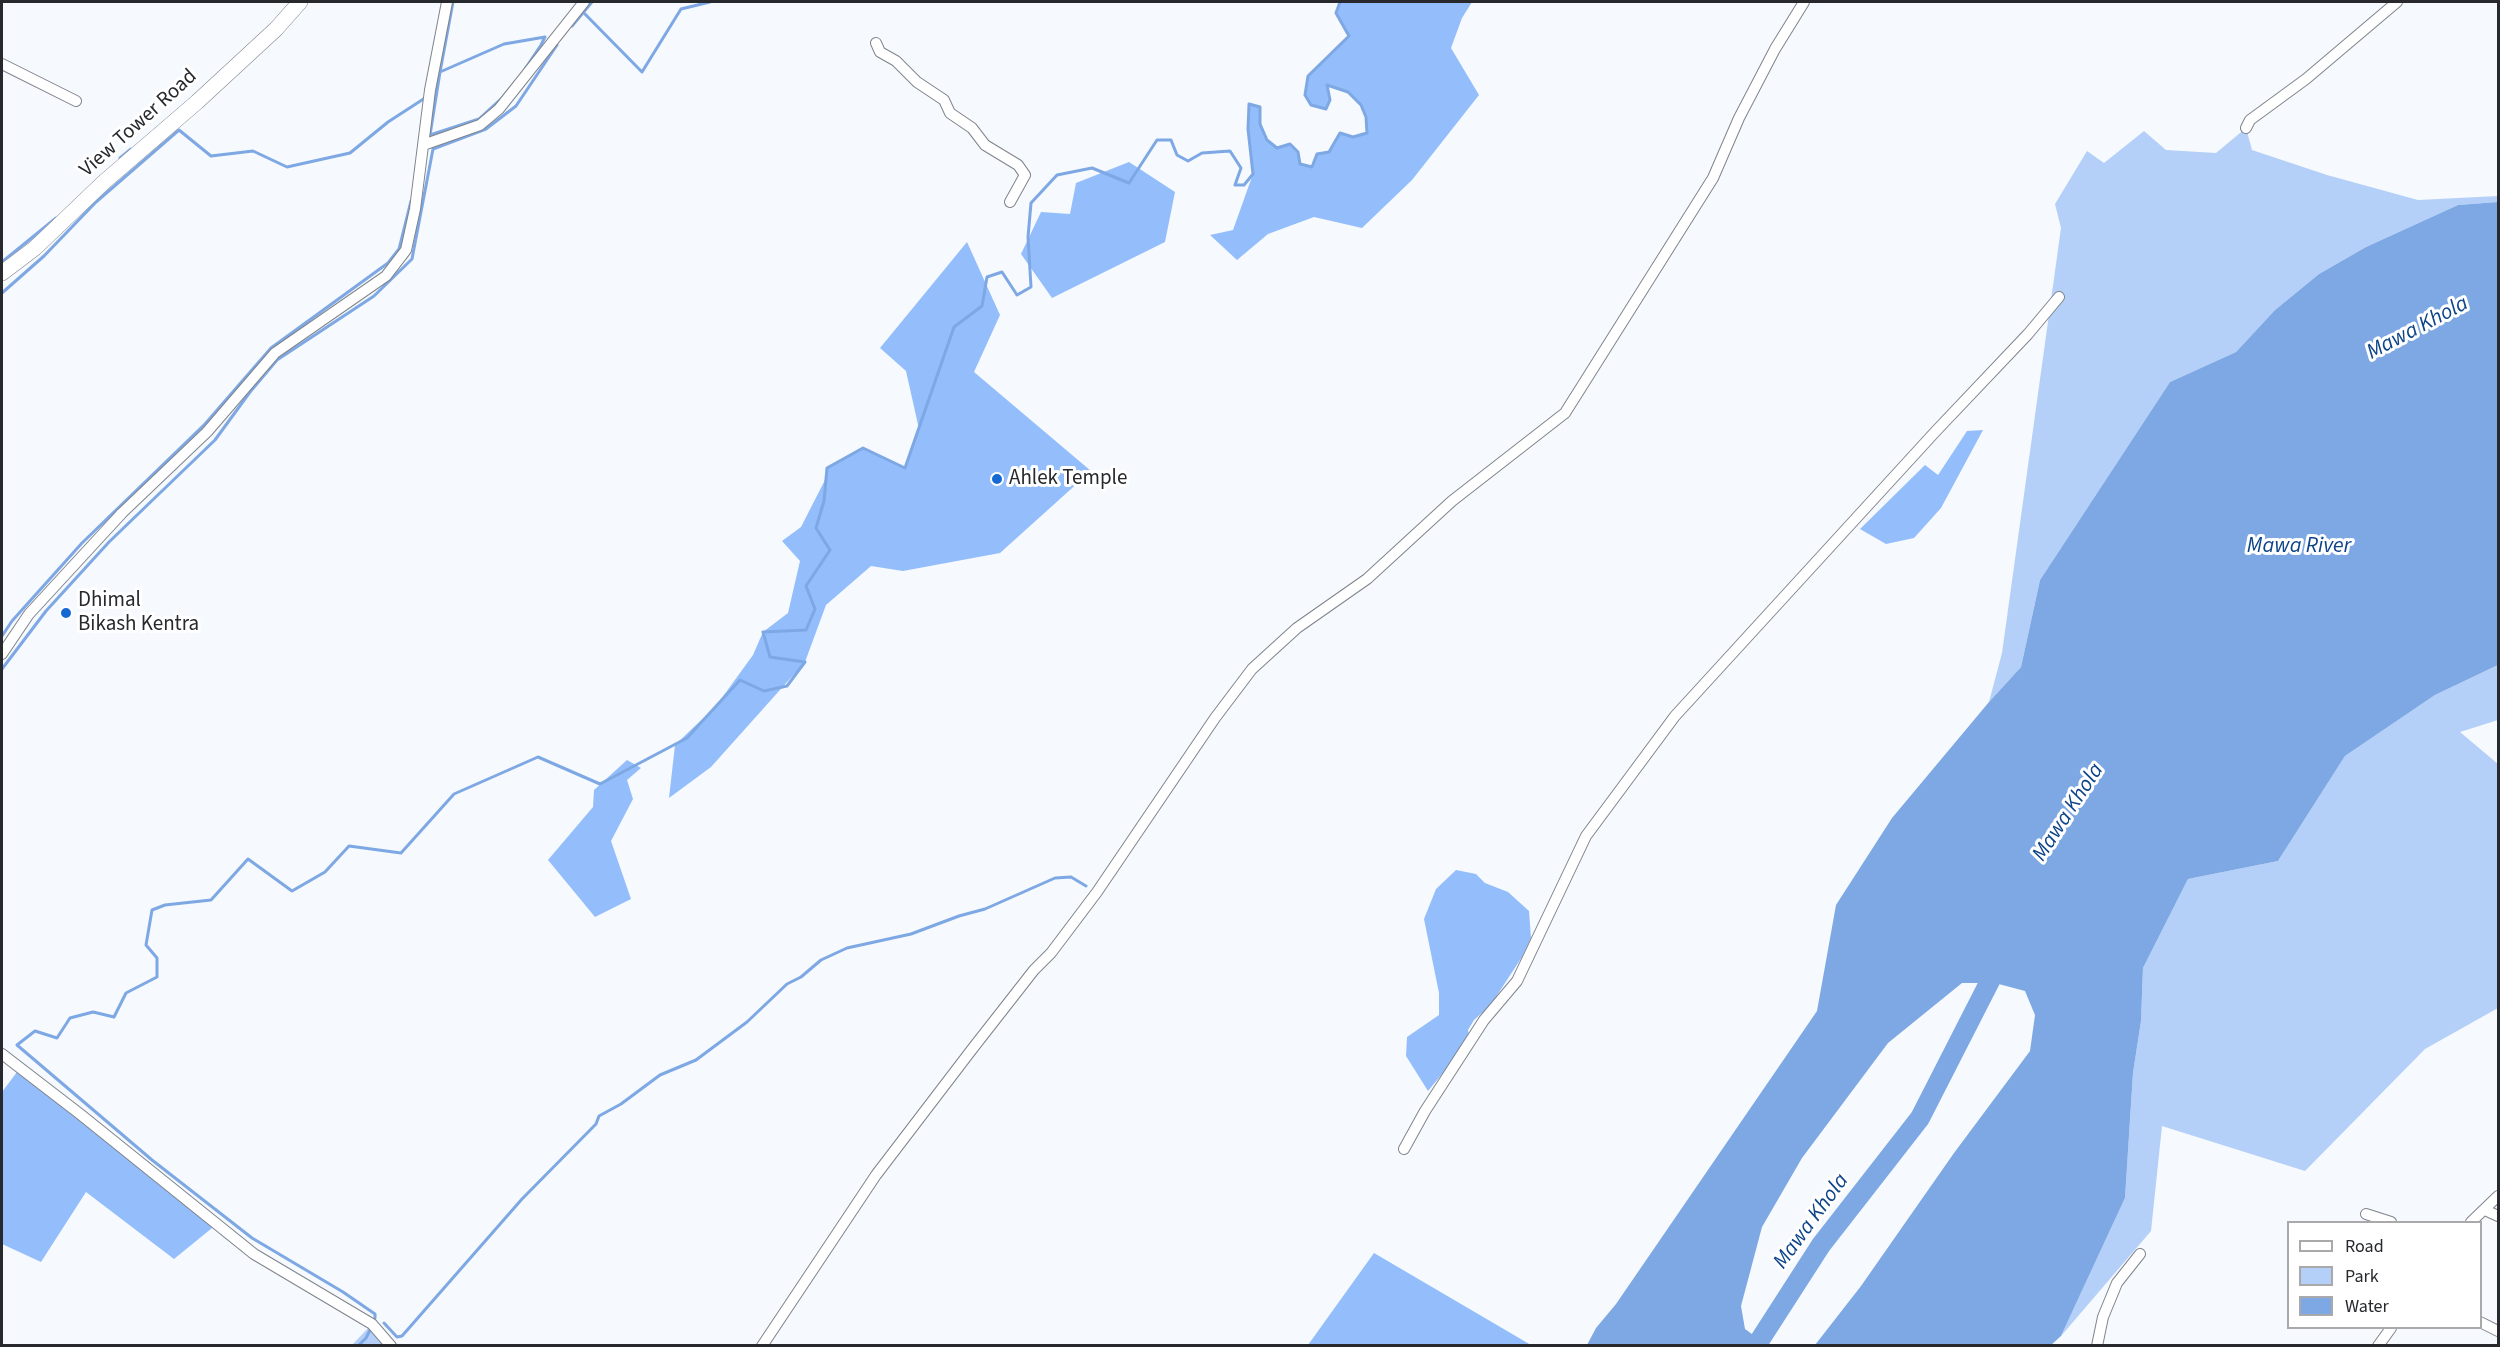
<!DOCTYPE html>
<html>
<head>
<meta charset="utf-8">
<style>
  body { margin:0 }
  #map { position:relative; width:2500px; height:1347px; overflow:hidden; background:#f6f9fe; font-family:"Source Sans 3",sans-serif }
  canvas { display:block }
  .frame { position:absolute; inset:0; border:3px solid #27292d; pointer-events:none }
  .legend { position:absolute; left:2287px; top:1221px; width:195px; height:108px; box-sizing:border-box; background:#fff; border:2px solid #a9a9ab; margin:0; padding:8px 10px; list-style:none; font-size:18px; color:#27292d }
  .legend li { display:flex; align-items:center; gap:12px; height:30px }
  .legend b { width:30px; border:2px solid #a9a9ab }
</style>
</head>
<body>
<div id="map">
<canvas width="2500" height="1347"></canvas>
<div class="frame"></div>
<ul class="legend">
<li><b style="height:8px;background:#fff"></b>Road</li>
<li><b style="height:16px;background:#b4d0f8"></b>Park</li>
<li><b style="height:16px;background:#7ea8e4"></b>Water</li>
</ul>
</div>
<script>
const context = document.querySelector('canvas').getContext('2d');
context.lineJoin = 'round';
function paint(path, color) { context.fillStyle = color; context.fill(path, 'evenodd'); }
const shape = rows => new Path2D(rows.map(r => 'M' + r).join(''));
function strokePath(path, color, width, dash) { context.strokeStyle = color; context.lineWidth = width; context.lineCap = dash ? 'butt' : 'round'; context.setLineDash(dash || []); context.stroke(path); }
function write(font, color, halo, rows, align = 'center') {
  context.font = font + ' "Source Sans 3",sans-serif'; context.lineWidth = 6; context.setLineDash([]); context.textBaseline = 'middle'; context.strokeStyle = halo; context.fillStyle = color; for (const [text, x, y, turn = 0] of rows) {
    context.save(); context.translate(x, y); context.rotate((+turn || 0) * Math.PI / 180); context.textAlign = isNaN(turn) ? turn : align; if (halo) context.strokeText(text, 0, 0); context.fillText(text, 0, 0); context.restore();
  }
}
paint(shape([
  [2246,128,2252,150,2327,175,2418,200,2498,196,2498,202,2458,205,2366,247,2319,274,2275,310,2236,352,2170,382,2040,580,2021,667,1989,702,2002,653,2061,228,2055,204,2087,151,2104,163,2144,131,2166,150,2216,153],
  [2498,665,2498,720,2460,732,2498,764,2498,1008,2425,1049,2305,1171,2162,1126,2151,1231,2061,1336,2125,1198,2133,1073,2141,1021,2143,968,2188,879,2278,861,2345,756,2435,695],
  [372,1324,391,1346,351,1346]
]), '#b4d0f8');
paint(shape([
  [1340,2,1472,2,1462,18,1451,48,1479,95,1412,180,1362,228,1314,217,1268,234,1237,260,1210,235,1233,230,1253,174,1248,129,1249,104,1260,107,1260,124,1267,140,1277,148,1290,144,1298,152,1301,164,1311,167,1317,154,1329,152,1340,133,1353,137,1367,133,1366,117,1361,105,1348,92,1327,86,1330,100,1326,109,1311,105,1305,95,1308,76,1349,36,1336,13],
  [1129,162,1175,192,1165,242,1052,298,1021,254,1041,212,1070,214,1076,183],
  [967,242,1000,315,974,372,1091,471,1000,553,903,571,871,566,826,605,805,662,711,767,669,798,675,745,716,706,753,655,763,632,788,613,800,561,782,541,801,527,826,478,827,468,863,448,906,468,919,429,906,371,880,348],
  [1983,430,1941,508,1914,538,1886,544,1860,529,1925,465,1938,475,1967,431],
  [627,760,641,768,627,780,633,799,611,841,631,899,595,917,548,860,593,807,594,790],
  [1456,870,1476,874,1485,883,1508,892,1529,911,1531,938,1522,957,1490,1006,1474,1020,1468,1030,1470,1040,1428,1091,1406,1056,1407,1037,1439,1015,1439,993,1424,919,1436,889],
  [20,1068,217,1224,174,1259,86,1192,41,1262,2,1244,2,1092],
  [1374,1253,1531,1345,1532,1345,1308,1345]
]), '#93befb');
paint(shape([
  [2498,202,2498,665,2435,695,2345,756,2278,861,2188,879,2143,968,2141,1021,2133,1073,2125,1198,2061,1336,2050,1346,1815,1345,1861,1286,1954,1153,2030,1051,2035,1015,2025,991,1995,983,1962,983,1888,1043,1802,1158,1762,1227,1741,1306,1745,1329,1767,1345,1587,1345,1596,1328,1616,1304,1817,1011,1836,905,1892,818,1989,702,2021,667,2040,580,2170,382,2236,352,2275,310,2319,274,2366,247,2458,205]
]), '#7ea8e4');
strokePath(shape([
  [583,12,642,72,681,9,710,2],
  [572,26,592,2],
  [545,37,541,45,521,75,502,98,479,119,430,135,440,72,504,44,545,37],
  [440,72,453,2],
  [120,158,131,149],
  [2,262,56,218],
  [2,293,44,256,96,202,179,130,211,156,253,151,287,167,350,153,388,122,425,98],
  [2,636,12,621,82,543,205,424,271,348,388,263,399,249,411,201],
  [2,669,46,611,109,542,215,440,250,392,277,360,374,296,412,259,433,149,486,129,516,106,557,45],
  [375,1318,375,1314,343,1292,252,1238,152,1160,17,1045,35,1031,57,1038,70,1018,93,1012,114,1017,126,993,157,977,157,958,146,945,152,910,165,905,211,900,248,859,292,891,325,872,349,846,401,853,454,794,538,757,600,784,687,738,740,680,764,691,787,686,805,662,770,657,763,632,806,630,815,609,806,586,830,550,816,528,824,501,827,468,863,448,905,468,954,327,982,306,987,277,1002,272,1017,295,1031,287,1028,237,1031,203,1057,175,1092,168,1129,183,1157,140,1171,140,1177,155,1188,161,1202,153,1230,151,1241,168,1235,185,1244,185,1253,174,1248,129,1249,104,1260,107,1260,124,1267,140,1277,148,1290,144,1298,152,1300,164,1312,167,1317,154,1329,152,1340,133,1353,137,1367,133,1366,117,1361,105,1348,92,1327,85,1330,100,1326,109,1311,105,1305,95,1308,76,1349,36,1336,13,1340,2],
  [384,1323,397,1337,402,1336,522,1199,596,1124,599,1116,621,1104,660,1075,696,1060,747,1022,787,984,801,977,821,960,847,948,911,934,959,916,985,909,1055,878,1071,877,1086,886],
  [358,1346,366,1338,370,1330]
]), '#7ea8e4', 3);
strokePath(shape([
  [1756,1346,1821,1245,1920,1118,1992,977,2003,960]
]), '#7ea8e4', 20);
const street = shape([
  [876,43,880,52,896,61,917,82,944,100,950,113,972,128,985,145,1018,165,1025,175,1010,202],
  [2,64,76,101],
  [2246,128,2250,120,2306,79,2397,2],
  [423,145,480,125,499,109,584,2],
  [2,654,29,614,122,513,207,432,275,353,386,276,406,250,415,209,430,90,447,2],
  [2,1054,80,1114,254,1254,372,1324,391,1346],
  [1404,1149,1425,1111,1484,1020,1517,981,1586,836,1675,716,1935,432,2028,334,2059,297],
  [2485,1210,2498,1216],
  [2366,1214,2391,1222],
  [2471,1222,2498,1196],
  [2480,1322,2498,1331],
  [762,1346,876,1175,973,1048,1034,970,1051,953,1097,892,1215,718,1252,669,1297,628,1367,579,1452,501,1565,413,1713,178,1739,118,1775,49,1804,2],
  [2097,1346,2103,1317,2117,1283,2140,1254],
  [2378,1346,2391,1328]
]);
const secondary = shape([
  [2,273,35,248,104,182,197,102,276,29,300,2]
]);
strokePath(street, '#7f848c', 12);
strokePath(secondary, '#7f848c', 16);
strokePath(street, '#fff', 10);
strokePath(secondary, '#fff', 15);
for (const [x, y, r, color] of [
  [997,479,6,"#1669d3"],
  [66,613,6,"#1669d3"]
]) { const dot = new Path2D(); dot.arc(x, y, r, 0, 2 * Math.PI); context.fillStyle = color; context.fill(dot); strokePath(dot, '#fff', 2); }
write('21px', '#27292d', '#fff', [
  ["View Tower Road",139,124,-42]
]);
write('21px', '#27292d', '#fff', [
  ["Ahlek Temple",1009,479],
  ["Dhimal",78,601],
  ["Bikash Kentra",78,625]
], 'left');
write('italic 22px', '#0e448a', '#fff', [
  ["Mawa Khola",2418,329,-28],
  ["Mawa River",2299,547],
  ["Mawa Khola",2069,813,-57],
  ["Mawa Khola",1812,1222,-54]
]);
</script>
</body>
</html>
